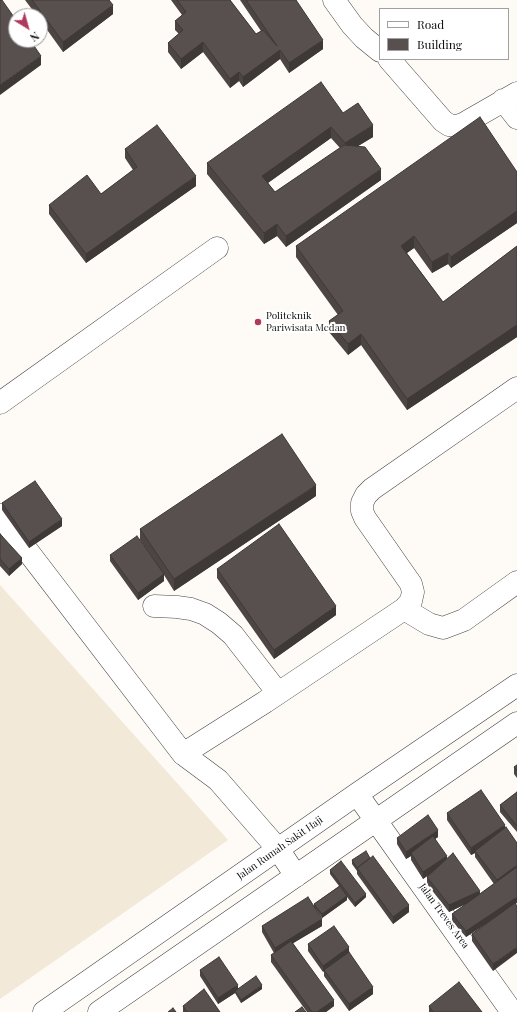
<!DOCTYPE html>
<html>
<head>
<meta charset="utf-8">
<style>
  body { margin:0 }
  #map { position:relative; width:517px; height:1012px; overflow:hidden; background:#fefaf6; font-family:"Playfair Display",serif }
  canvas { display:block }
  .legend { position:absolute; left:379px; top:8px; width:130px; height:52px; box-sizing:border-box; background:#fff; border:1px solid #a0a0a0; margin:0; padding:5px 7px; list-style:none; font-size:12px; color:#111 }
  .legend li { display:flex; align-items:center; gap:8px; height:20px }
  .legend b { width:20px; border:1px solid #a0a0a0 }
  .north { position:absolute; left:8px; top:8px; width:40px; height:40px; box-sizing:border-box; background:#fff; border:1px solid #a0a0a0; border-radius:50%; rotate:143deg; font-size:11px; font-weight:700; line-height:16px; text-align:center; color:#111 }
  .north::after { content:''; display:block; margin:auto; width:14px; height:18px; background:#b03a5f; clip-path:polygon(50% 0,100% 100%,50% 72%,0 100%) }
</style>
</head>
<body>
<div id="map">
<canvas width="517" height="1012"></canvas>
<ul class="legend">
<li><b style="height:5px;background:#fff"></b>Road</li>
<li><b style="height:11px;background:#58504e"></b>Building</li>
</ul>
<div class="north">N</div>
</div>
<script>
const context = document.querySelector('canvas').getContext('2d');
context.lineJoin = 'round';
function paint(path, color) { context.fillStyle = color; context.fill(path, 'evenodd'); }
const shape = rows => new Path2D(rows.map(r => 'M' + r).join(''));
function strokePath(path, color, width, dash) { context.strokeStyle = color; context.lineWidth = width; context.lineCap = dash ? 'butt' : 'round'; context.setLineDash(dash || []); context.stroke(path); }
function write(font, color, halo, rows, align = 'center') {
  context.font = font + ' "Playfair Display",serif'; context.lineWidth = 4; context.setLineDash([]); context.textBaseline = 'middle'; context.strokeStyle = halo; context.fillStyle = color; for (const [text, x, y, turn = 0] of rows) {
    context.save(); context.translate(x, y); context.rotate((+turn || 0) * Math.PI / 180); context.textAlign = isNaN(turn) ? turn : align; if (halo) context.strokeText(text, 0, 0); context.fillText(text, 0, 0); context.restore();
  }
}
paint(shape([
  [0,585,228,840,0,999]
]), '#f2e9d8');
const minor = shape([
  [334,0,352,25,364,38,380,51],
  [389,59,443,121,449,125,457,126,463,124,517,93],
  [503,100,517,118],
  [0,403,217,248],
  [0,515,183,754,218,780,278,849,296,876],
  [154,606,177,607,191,609,205,614,219,623,233,635,278,693],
  [404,609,429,624,443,628,464,620,517,582],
  [183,754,265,702,404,609,411,601,413,592,411,584,365,518,362,511,362,503,366,495,372,489,517,388],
  [357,794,512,1012],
  [44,1012,357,794,517,685],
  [99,1012,517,723]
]);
strokePath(minor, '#444', 23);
strokePath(minor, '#fff', 22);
paint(shape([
  [25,0,109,0,113,14,63,52,40,20,40,16,37,16],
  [171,0,230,0,256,34,261,31,240,0,296,0,323,49,289,73,280,59,243,87,239,81,230,88,203,52,181,69,168,52,168,43,179,34,175,30,175,21,182,15],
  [343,113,373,137,358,146,381,180,286,247,277,236,264,244,207,174,207,163],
  [331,138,340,148,275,192,268,183],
  [125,149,196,186,86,263,49,214,49,205,101,194,133,170,125,158],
  [517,172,517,223,451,268,448,264,432,273,414,248,407,253,443,302,517,246,517,337,407,410,361,345,348,355,329,332,329,321,338,315,296,257,296,246],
  [316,496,174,591,164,575,164,581,138,600,110,561,110,555,153,559,140,540,140,529],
  [2,503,62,526,29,548,2,510],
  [0,534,22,564,9,576,0,566],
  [217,569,336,615,274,659,217,578],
  [517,765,517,778,514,774,514,767],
  [517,792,517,832,500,812,500,805],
  [447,813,505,828,516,904,493,971,472,941,472,934,487,923,466,937,452,921,452,914,466,904,449,912,427,884,427,877,431,873,423,879,411,860,411,856,406,859,397,844,397,838,438,837,435,839,447,858,480,894,494,884,475,857,475,853,471,855,447,820],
  [370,858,409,912,393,924,357,874,357,871,352,864,352,860],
  [330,870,366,897,355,907,347,897,347,900,322,918,315,908,322,926,293,943,334,1006,326,1012,307,1012,271,962,271,955,274,953,262,932,262,926,314,907,314,904,339,886,330,874],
  [308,944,349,953,373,994,349,1011,324,976,324,971,323,972,308,951],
  [200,970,238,989,262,989,241,1003,235,993,218,1004,200,976],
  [183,1006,220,1012,183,1012],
  [429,1006,482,1012,429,1012]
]), '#4c4543');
paint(shape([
  [113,5,113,14,63,52,63,42],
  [323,40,323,49,289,73,289,63],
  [203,42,203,52,181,69,181,59],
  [280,50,280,59,243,87,243,77],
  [41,56,41,65,0,95,0,85],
  [239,72,239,81,230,88,230,79],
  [373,125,373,137,345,154,345,143],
  [331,127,331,138,262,187,262,176],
  [381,169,381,180,286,247,286,236],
  [196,176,196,186,86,263,86,254],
  [517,211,517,223,451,268,451,257],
  [277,224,277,236,264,244,264,233],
  [414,236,414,248,401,257,401,246],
  [448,253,448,264,432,273,432,262],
  [517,325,517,337,407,410,407,399],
  [361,334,361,345,348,355,348,344],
  [316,485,316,496,174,591,174,579],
  [62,519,62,526,29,548,29,542],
  [22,558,22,564,9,576,9,569],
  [164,574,164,581,138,600,138,593],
  [336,606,336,615,274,659,274,650],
  [505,825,505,832,475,851,475,853,471,855,471,848],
  [438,830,438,837,412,855,411,853,411,856,406,859,406,852],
  [447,856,447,862,423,879,423,872],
  [517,865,517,871,497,887,497,880],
  [480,891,480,897,449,912,449,905],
  [366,894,366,897,355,907,355,903],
  [347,896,347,900,322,918,322,914],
  [517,897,517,903,466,937,466,931],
  [409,905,409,912,393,924,393,917],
  [322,919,322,926,275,954,275,948],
  [349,947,349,954,324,970,324,971,323,972,323,966],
  [517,947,517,953,493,971,493,964],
  [238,985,238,992,235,991,235,993,218,1004,218,998],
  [262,985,262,989,241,1003,241,1000],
  [373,987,373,994,349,1011,349,1004],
  [334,1000,334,1006,326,1012,317,1012]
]), '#3e3837');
const building = shape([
  [0,0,2,0,16,20,16,40,30,40,41,56,0,85,0,0],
  [32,0,109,0,113,5,63,42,32,0],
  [177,0,230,0,256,34,263,30,277,46,246,0,296,0,323,40,289,63,280,50,243,77,239,72,230,79,203,42,181,59,168,43,183,30,175,21,186,12,177,0],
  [321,82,343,113,358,103,373,125,345,143,331,127,262,176,275,192,344,145,365,147,381,169,286,236,277,224,264,233,207,163,321,82],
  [480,117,517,172,517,211,451,257,448,253,432,262,414,236,401,246,443,302,517,246,517,325,407,399,361,334,348,344,329,321,343,311,296,246,480,117],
  [157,125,196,176,86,254,49,205,87,175,101,194,137,167,125,149,157,125],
  [282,434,316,485,174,579,140,529,282,434],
  [35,481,62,519,29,542,2,503,35,481],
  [279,524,336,606,274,650,217,569,279,524],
  [0,534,22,558,9,569,0,559,0,534],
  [137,536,164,574,138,593,110,555,137,536],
  [517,765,517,771,514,767,517,765],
  [481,790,505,825,471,848,447,813,481,790],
  [517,792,517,826,500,805,517,792],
  [428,815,438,830,406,852,397,838,428,815],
  [506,827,517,843,517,865,497,880,475,851,506,827],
  [433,836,447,856,423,872,411,853,433,836],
  [366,851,370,858,357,868,352,860,366,851],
  [453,853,480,891,449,905,427,877,453,853],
  [373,856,409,905,393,917,357,868,373,856],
  [341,861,366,894,355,903,330,870,341,861],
  [517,867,517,897,466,931,452,914,517,867],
  [340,886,347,896,322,914,314,904,340,886],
  [308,897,322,919,275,948,262,926,308,897],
  [515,903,517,906,517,947,493,964,472,934,515,903],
  [334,926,349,947,323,966,308,944,334,926],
  [291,941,334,1000,317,1012,312,1012,271,955,291,941],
  [349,952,373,987,349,1004,324,970,349,952],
  [219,957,238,985,218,998,200,970,219,957],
  [256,976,262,985,241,1000,235,991,256,976],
  [459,982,482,1012,433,1012,429,1006,459,982],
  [204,989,220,1012,187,1012,183,1006,204,989],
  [302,1007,306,1012,295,1012,302,1007],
  [173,1008,176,1012,168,1012,173,1008]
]);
paint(building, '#58504e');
strokePath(building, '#3e3837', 1);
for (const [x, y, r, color] of [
  [258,322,4,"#b03a5f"]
]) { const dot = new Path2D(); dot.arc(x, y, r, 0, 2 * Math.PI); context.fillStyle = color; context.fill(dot); strokePath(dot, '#fff', 1.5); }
write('10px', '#111', '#fff', [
  ["Politeknik",266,316],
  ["Pariwisata Medan",266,328]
], 'left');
write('10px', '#111', '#fff', [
  ["Jalan Rumah Sakit Haji",280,848,-35],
  ["Jalan Treves Area",444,916,54]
]);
</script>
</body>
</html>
